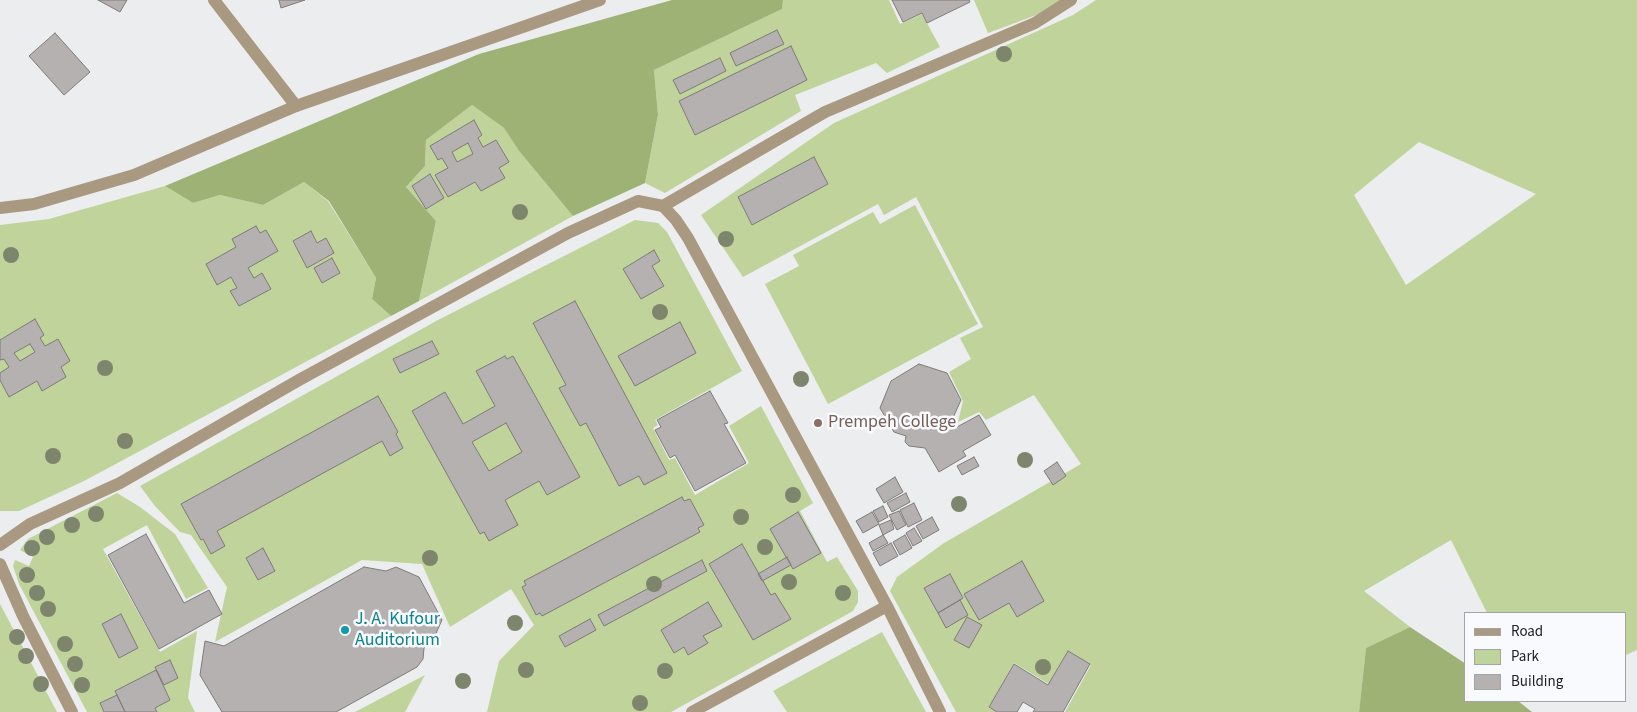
<!DOCTYPE html>
<html>
<head>
<meta charset="utf-8">
<style>
  body { margin:0 }
  #map { position:relative; width:1637px; height:712px; overflow:hidden; background:#ebedef; font-family:"Source Sans 3",sans-serif }
  canvas { display:block }
  .legend { position:absolute; left:1464px; top:612px; width:162px; height:90px; box-sizing:border-box; background:#f9fafd; border:1px solid #a3a4a6; margin:0; padding:6px 9px; list-style:none; font-size:15px; color:#212223 }
  .legend li { display:flex; align-items:center; gap:10px; height:25px }
  .legend b { width:25px; border:1px solid #a3a4a6 }
</style>
</head>
<body>
<div id="map">
<canvas width="1637" height="712"></canvas>
<ul class="legend">
<li><b style="height:6px;background:#a89980"></b>Road</li>
<li><b style="height:14px;background:#bfd39a"></b>Park</li>
<li><b style="height:14px;background:#b4b1b0"></b>Building</li>
</ul>
</div>
<script>
const context = document.querySelector('canvas').getContext('2d');
context.lineJoin = 'round';
function paint(path, color) { context.fillStyle = color; context.fill(path, 'evenodd'); }
const shape = rows => new Path2D(rows.map(r => 'M' + r).join(''));
function strokePath(path, color, width, dash) { context.strokeStyle = color; context.lineWidth = width; context.lineCap = dash ? 'butt' : 'round'; context.setLineDash(dash || []); context.stroke(path); }
function write(font, color, halo, rows, align = 'center') {
  context.font = font + ' "Source Sans 3",sans-serif'; context.lineWidth = 5; context.setLineDash([]); context.textBaseline = 'middle'; context.strokeStyle = halo; context.fillStyle = color; for (const [text, x, y, turn = 0] of rows) {
    context.save(); context.translate(x, y); context.rotate((+turn || 0) * Math.PI / 180); context.textAlign = isNaN(turn) ? turn : align; if (halo) context.strokeText(text, 0, 0); context.fillText(text, 0, 0); context.restore();
  }
}
paint(shape([
  [783,0,889,0,900,24,922,14,940,47,887,73,876,63,795,95,801,111,665,193,645,183,658,115,654,70,782,9],
  [974,0,1063,0,1047,11,988,33],
  [1096,0,1637,0,1637,650,1626,655,1626,613,1487,613,1451,540,1364,591,1410,627,1366,648,1359,712,1065,712,1091,665,1068,651,1049,684,1014,663,989,707,997,712,956,712,890,591,897,577,944,543,1081,464,1034,395,986,420,979,412,958,422,963,401,949,372,971,359,960,338,983,327,916,197,884,215,878,204,743,277,701,215,834,123,1073,15],
  [1419,142,1536,194,1406,285,1354,195],
  [472,105,504,128,519,151,573,216,419,301,436,221,406,187,425,166,426,140],
  [304,182,328,201,376,278,372,299,391,316,84,481,19,511,0,511,0,225,49,219,165,186,193,203,220,195,263,205],
  [915,205,978,324,828,404,765,284,799,266,793,255,873,212,880,224],
  [635,220,658,223,667,232,742,371,655,420,658,425,653,428,669,460,675,458,695,495,749,463,729,426,761,406,813,503,800,511,827,562,837,557,858,591,858,602,853,611,671,712,487,712,499,661,534,625,511,589,450,627,422,564,362,560,215,642,227,587,191,535,180,532,155,506,140,486,438,320],
  [117,493,140,507,175,534,208,588,186,599,147,525,103,549,160,652,197,631,188,698,195,712,87,712,19,584,13,566,15,560,29,566,33,557,20,550,28,539],
  [0,604,57,712,0,712],
  [882,632,926,712,787,712,773,691],
  [425,675,405,712,355,712]
]), '#bfd39a');
paint(shape([
  [672,0,783,0,782,9,654,70,658,115,645,183,573,216,519,151,504,128,472,105,426,140,425,166,406,187,436,221,419,301,391,316,372,299,376,278,329,201,304,182,263,205,220,195,193,203,165,186,479,54],
  [1410,627,1466,664,1466,701,1518,701,1532,712,1359,712,1366,648]
]), '#9db274');
const building = shape([
  [98,0,127,0,120,12,98,0],
  [279,0,305,0,281,8,279,0],
  [892,0,969,0,970,2,927,23,922,13,903,22,892,0],
  [777,30,784,44,736,66,730,53,777,30],
  [55,33,90,72,64,95,29,56,55,33],
  [791,46,807,80,695,135,679,101,791,46],
  [720,58,726,71,680,94,673,80,720,58],
  [474,120,482,135,478,138,483,147,496,140,509,162,499,168,505,178,481,191,475,182,448,197,435,175,448,168,442,158,438,160,430,146,474,120],
  [468,143,473,154,457,162,452,152,468,143],
  [814,157,828,184,752,225,738,197,814,157],
  [430,174,444,198,426,209,412,186,430,174],
  [256,226,260,233,266,230,278,251,248,268,254,278,262,273,271,289,239,306,230,291,237,288,231,277,217,285,206,264,236,247,232,239,256,226],
  [311,231,317,243,326,238,334,253,307,268,293,241,311,231],
  [654,250,660,261,652,266,664,286,641,299,623,269,654,250],
  [332,258,340,273,322,283,314,268,332,258],
  [575,301,667,473,644,485,639,476,619,486,586,423,580,426,559,388,566,385,533,323,575,301],
  [35,319,44,335,40,338,45,346,58,339,70,361,61,367,66,377,42,391,37,381,9,397,0,380,0,373,9,367,4,359,0,360,0,340,35,319],
  [30,344,35,352,20,361,14,353,30,344],
  [680,322,696,353,635,386,618,356,680,322],
  [432,341,439,354,400,373,393,359,432,341],
  [505,356,507,359,513,356,580,477,547,495,539,481,505,500,518,525,489,541,484,532,480,534,412,411,445,392,463,424,495,406,476,371,505,356],
  [506,423,522,452,489,471,472,442,506,423],
  [919,364,947,373,961,400,952,420,957,427,979,415,991,435,963,451,966,456,939,472,925,448,909,446,905,442,906,436,894,432,880,408,891,381,919,364],
  [710,391,728,423,724,424,746,463,695,491,675,455,670,458,655,430,661,427,657,420,710,391],
  [378,396,398,432,396,434,403,448,390,456,382,441,217,531,225,546,211,554,203,539,201,540,181,504,378,396],
  [974,457,979,466,962,475,957,466,974,457],
  [1057,462,1066,476,1053,485,1044,471,1057,462],
  [895,477,903,492,884,503,876,489,895,477],
  [906,493,910,502,892,512,887,503,906,493],
  [682,497,684,501,690,499,704,525,698,528,700,532,542,616,540,613,536,615,522,587,526,585,524,581,682,497],
  [914,503,922,520,908,527,900,510,914,503],
  [883,506,888,517,879,522,873,511,883,506],
  [899,511,906,525,897,530,889,515,899,511],
  [798,512,821,553,793,569,770,529,798,512],
  [872,512,879,524,863,533,856,521,872,512],
  [932,517,939,530,923,539,916,526,932,517],
  [891,520,894,529,883,535,879,525,891,520],
  [914,528,922,541,913,546,906,533,914,528],
  [146,534,184,603,209,590,222,614,159,649,108,555,146,534],
  [883,535,888,543,873,551,869,543,883,535],
  [905,535,912,548,900,555,893,542,905,535],
  [891,543,898,556,880,566,873,553,891,543],
  [742,544,771,595,775,593,791,619,753,640,709,564,742,544],
  [263,548,275,571,258,580,246,558,263,548],
  [787,557,791,565,762,581,758,574,787,557],
  [702,560,707,571,604,626,598,615,702,560],
  [1022,561,1044,601,1017,617,1009,603,979,620,964,594,1022,561],
  [364,567,386,571,396,567,419,577,442,620,433,640,424,648,423,659,417,667,336,712,222,712,200,675,205,641,224,646,364,567],
  [950,574,963,598,938,613,924,588,950,574],
  [960,600,968,615,946,628,938,613,960,600],
  [708,602,722,626,703,636,708,643,688,655,684,647,674,653,661,630,708,602],
  [121,614,138,648,119,658,102,624,121,614],
  [967,617,982,625,969,648,954,640,967,617],
  [590,619,596,630,565,647,559,636,590,619],
  [1068,651,1090,664,1063,712,1033,712,1035,709,1023,702,1017,712,997,712,989,707,1014,664,1048,685,1068,651],
  [170,660,178,678,164,685,155,667,170,660],
  [156,670,170,700,155,708,157,712,125,712,115,691,156,670],
  [117,695,125,712,104,712,100,703,117,695]
]);
paint(building, '#b4b1b0');
strokePath(building, '#7e7b7a', 1);
strokePath(shape([
  [214,0,296,106],
  [663,206,825,112,1035,23,1071,0],
  [0,545,30,524,120,483,299,380,568,233,638,201,663,206,676,220,688,238,887,606,940,712],
  [0,564,23,616,72,712],
  [692,712,887,606]
]), '#a89980', 12);
strokePath(shape([
  [0,208,34,204,134,175,296,106,600,0]
]), '#a89980', 12);
context.fillStyle = '#7d856c';
for (const [x, y] of [
  [1004,54],
  [520,212],
  [726,239],
  [11,255],
  [660,312],
  [105,368],
  [801,379],
  [125,441],
  [53,456],
  [1025,460],
  [793,495],
  [959,504],
  [96,514],
  [741,517],
  [72,525],
  [47,537],
  [765,547],
  [32,548],
  [430,558],
  [27,575],
  [789,582],
  [654,584],
  [37,593],
  [843,593],
  [48,609],
  [515,623],
  [17,637],
  [65,644],
  [26,656],
  [75,664],
  [1043,667],
  [526,670],
  [665,671],
  [463,681],
  [41,684],
  [82,685],
  [640,703]
]) { context.beginPath(); context.arc(x, y, 8, 0, 2 * Math.PI); context.fill(); }
for (const [x, y, r, color] of [
  [818,423,5,"#8d6e63"],
  [345,630,5,"#0f9aa8"]
]) { const dot = new Path2D(); dot.arc(x, y, r, 0, 2 * Math.PI); context.fillStyle = color; context.fill(dot); strokePath(dot, '#f9fafd', 2); }
write('18px', '#785e54', '#f9fafd', [
  ["Prempeh College",828,423]
], 'left');
write('18px', '#0d838f', '#f9fafd', [
  ["J. A. Kufour",355,620],
  ["Auditorium",355,641]
], 'left');
</script>
</body>
</html>
